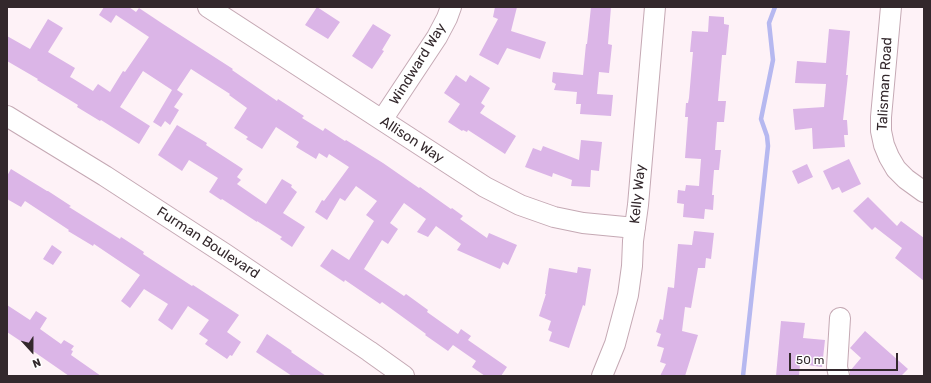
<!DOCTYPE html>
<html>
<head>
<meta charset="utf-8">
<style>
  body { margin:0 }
  #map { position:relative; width:931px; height:383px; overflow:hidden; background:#fef2f7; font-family:Rubik,sans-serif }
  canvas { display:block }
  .frame { position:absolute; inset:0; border:8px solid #33282c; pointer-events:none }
  .north { position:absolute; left:12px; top:331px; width:40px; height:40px; -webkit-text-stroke:3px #fff; paint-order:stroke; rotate:159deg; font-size:11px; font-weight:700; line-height:16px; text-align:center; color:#33282c }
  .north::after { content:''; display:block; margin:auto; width:14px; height:18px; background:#33282c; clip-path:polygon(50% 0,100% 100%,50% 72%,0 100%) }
  .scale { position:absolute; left:789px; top:353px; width:109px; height:18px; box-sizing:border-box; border:2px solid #33282c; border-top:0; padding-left:5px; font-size:12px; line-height:14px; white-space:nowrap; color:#33282c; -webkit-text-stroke:3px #fff; paint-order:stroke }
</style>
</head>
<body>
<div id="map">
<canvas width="931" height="383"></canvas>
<div class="frame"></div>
<div class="north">N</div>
<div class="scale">50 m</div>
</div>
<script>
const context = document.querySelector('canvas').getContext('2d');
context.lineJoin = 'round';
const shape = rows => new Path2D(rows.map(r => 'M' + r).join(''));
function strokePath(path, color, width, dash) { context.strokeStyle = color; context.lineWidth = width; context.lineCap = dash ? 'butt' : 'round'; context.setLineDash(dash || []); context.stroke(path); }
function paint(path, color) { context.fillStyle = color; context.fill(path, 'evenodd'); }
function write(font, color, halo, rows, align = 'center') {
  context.font = font + ' Rubik,sans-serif'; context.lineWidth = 3; context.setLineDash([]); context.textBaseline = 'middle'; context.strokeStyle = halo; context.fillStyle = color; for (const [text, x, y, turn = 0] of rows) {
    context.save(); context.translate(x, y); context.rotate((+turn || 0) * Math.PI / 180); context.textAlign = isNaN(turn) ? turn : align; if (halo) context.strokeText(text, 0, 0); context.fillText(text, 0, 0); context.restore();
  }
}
strokePath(shape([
  [743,376,768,146,767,136,761,119,773,60,769,23,775,7]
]), '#b6b8f0', 4.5);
paint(shape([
  [104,7,129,7,136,12,139,8,163,24,233,69,232,70,277,101,278,99,304,116,302,118,323,131,325,128,345,141,346,140,383,163,419,188,420,187,451,209,452,208,463,216,460,219,487,238,489,233,517,245,508,265,503,262,500,269,457,250,461,244,436,226,428,237,417,232,426,219,404,203,390,223,398,229,388,244,382,240,364,269,404,296,406,294,428,310,427,312,458,334,461,329,471,336,468,340,507,367,501,376,485,376,472,367,476,361,453,345,448,351,425,335,426,334,382,302,380,304,345,280,344,282,320,266,332,249,349,260,374,221,366,215,377,201,356,186,345,201,340,198,327,220,315,212,322,200,324,201,349,167,329,154,327,158,319,153,316,159,296,147,299,142,276,127,262,149,246,139,248,137,234,128,247,108,229,95,230,94,191,69,177,90,183,94,174,107,179,110,170,125,165,121,161,127,153,122,172,90,143,71,120,107,150,126,139,144,101,120,100,121,77,107,78,105,37,80,38,79,7,61,7,36,30,49,48,19,63,28,48,52,75,68,70,77,72,78,93,91,98,84,110,92,123,71,125,72,149,37,116,15,111,23,99,15],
  [317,7,340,22,328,39,305,25],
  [495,7,517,7,511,31,546,42,540,59,507,48,498,65,479,55,498,19,493,17],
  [591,7,611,7,608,44,612,45,609,73,599,72,597,94,613,95,611,116,580,114,581,104,576,104,577,92,554,90,556,84,552,82,553,72,583,75,586,44,587,44],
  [709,16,724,17,724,24,729,25,726,55,722,55,718,101,726,101,724,122,717,122,715,150,721,150,719,170,714,170,712,195,714,195,713,210,705,209,704,219,683,217,684,204,677,203,678,190,685,191,686,185,699,186,701,159,685,158,688,117,685,117,686,103,688,103,689,98,693,52,690,52,692,31,708,32],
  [373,24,391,35,382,50,384,51,372,69,352,56],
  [829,29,850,31,846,75,848,75,843,120,847,120,848,135,844,135,845,147,813,149,812,128,795,130,793,109,824,107,826,84,795,83,797,61,826,63],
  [456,75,466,82,470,75,490,88,481,103,485,106,480,113,516,136,505,154,468,130,467,132,463,130,462,131,448,122,460,104,444,93],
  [177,125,207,143,206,145,243,169,237,177,241,180,237,184,266,204,282,179,292,185,291,187,297,192,283,213,305,227,292,247,280,239,282,237,257,221,257,222,222,199,221,200,209,192,218,178,189,160,182,171,158,155],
  [581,140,602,142,599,171,591,170,590,187,571,186,572,180,553,173,552,177,525,167,533,148,541,151,543,146,579,160],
  [849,159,861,184,842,193,839,187,832,190,823,171],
  [807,164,813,177,798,184,792,171],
  [11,169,47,191,48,191,71,206,69,207,120,239,121,237,144,252,143,254,192,286,193,285,239,315,227,332,241,342,232,356,230,355,227,359,205,344,208,340,199,334,209,320,188,306,172,330,158,320,168,304,144,289,130,308,121,301,140,275,94,244,93,246,68,231,69,230,25,201,21,207,7,199,7,176],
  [868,197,897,226,901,221,924,238,924,281,895,258,902,248,875,227,872,230,853,211],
  [694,231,714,233,711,259,706,258,705,268,698,268,691,308,685,307,682,331,698,335,685,376,660,376,666,364,660,362,664,348,657,346,661,334,656,332,660,319,663,320,668,287,674,288,678,244,692,245],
  [52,245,62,252,53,265,43,259],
  [578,267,591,269,585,306,583,305,569,348,549,341,552,332,548,330,551,321,539,316,546,294,545,294,549,268,577,273],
  [7,305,30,320,36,311,47,318,40,329,61,344,64,340,74,346,71,350,73,351,71,355,101,376,69,376,33,351,34,350,7,332],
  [781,321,805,323,803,338,825,340,822,367,800,364,799,376,776,376],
  [865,331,908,369,901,376,850,376,850,371,861,358,850,348],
  [267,334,292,351,291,352,326,376,292,376,256,352]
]), '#dbb5e7');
const minor = shape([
  [208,7,485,187,520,205,554,217,583,223,635,228],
  [891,7,881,117,881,131,884,145,889,157,896,169,906,179,924,192],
  [7,116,105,176,225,254,369,351,404,376],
  [382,120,437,37,447,18,451,7],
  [602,376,615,344,628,295,632,266,633,241,638,205,655,7],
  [839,376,837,367,840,318]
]);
strokePath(minor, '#c5a9b4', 22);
strokePath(minor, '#fff', 20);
write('14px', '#33282c', '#fff', [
  ["Windward Way",418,64,-58],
  ["Talisman Road",885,84,-87],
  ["Allison Way",412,140,33],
  ["Kelly Way",638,194,-84],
  ["Furman Boulevard",208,243,33]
]);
</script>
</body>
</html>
